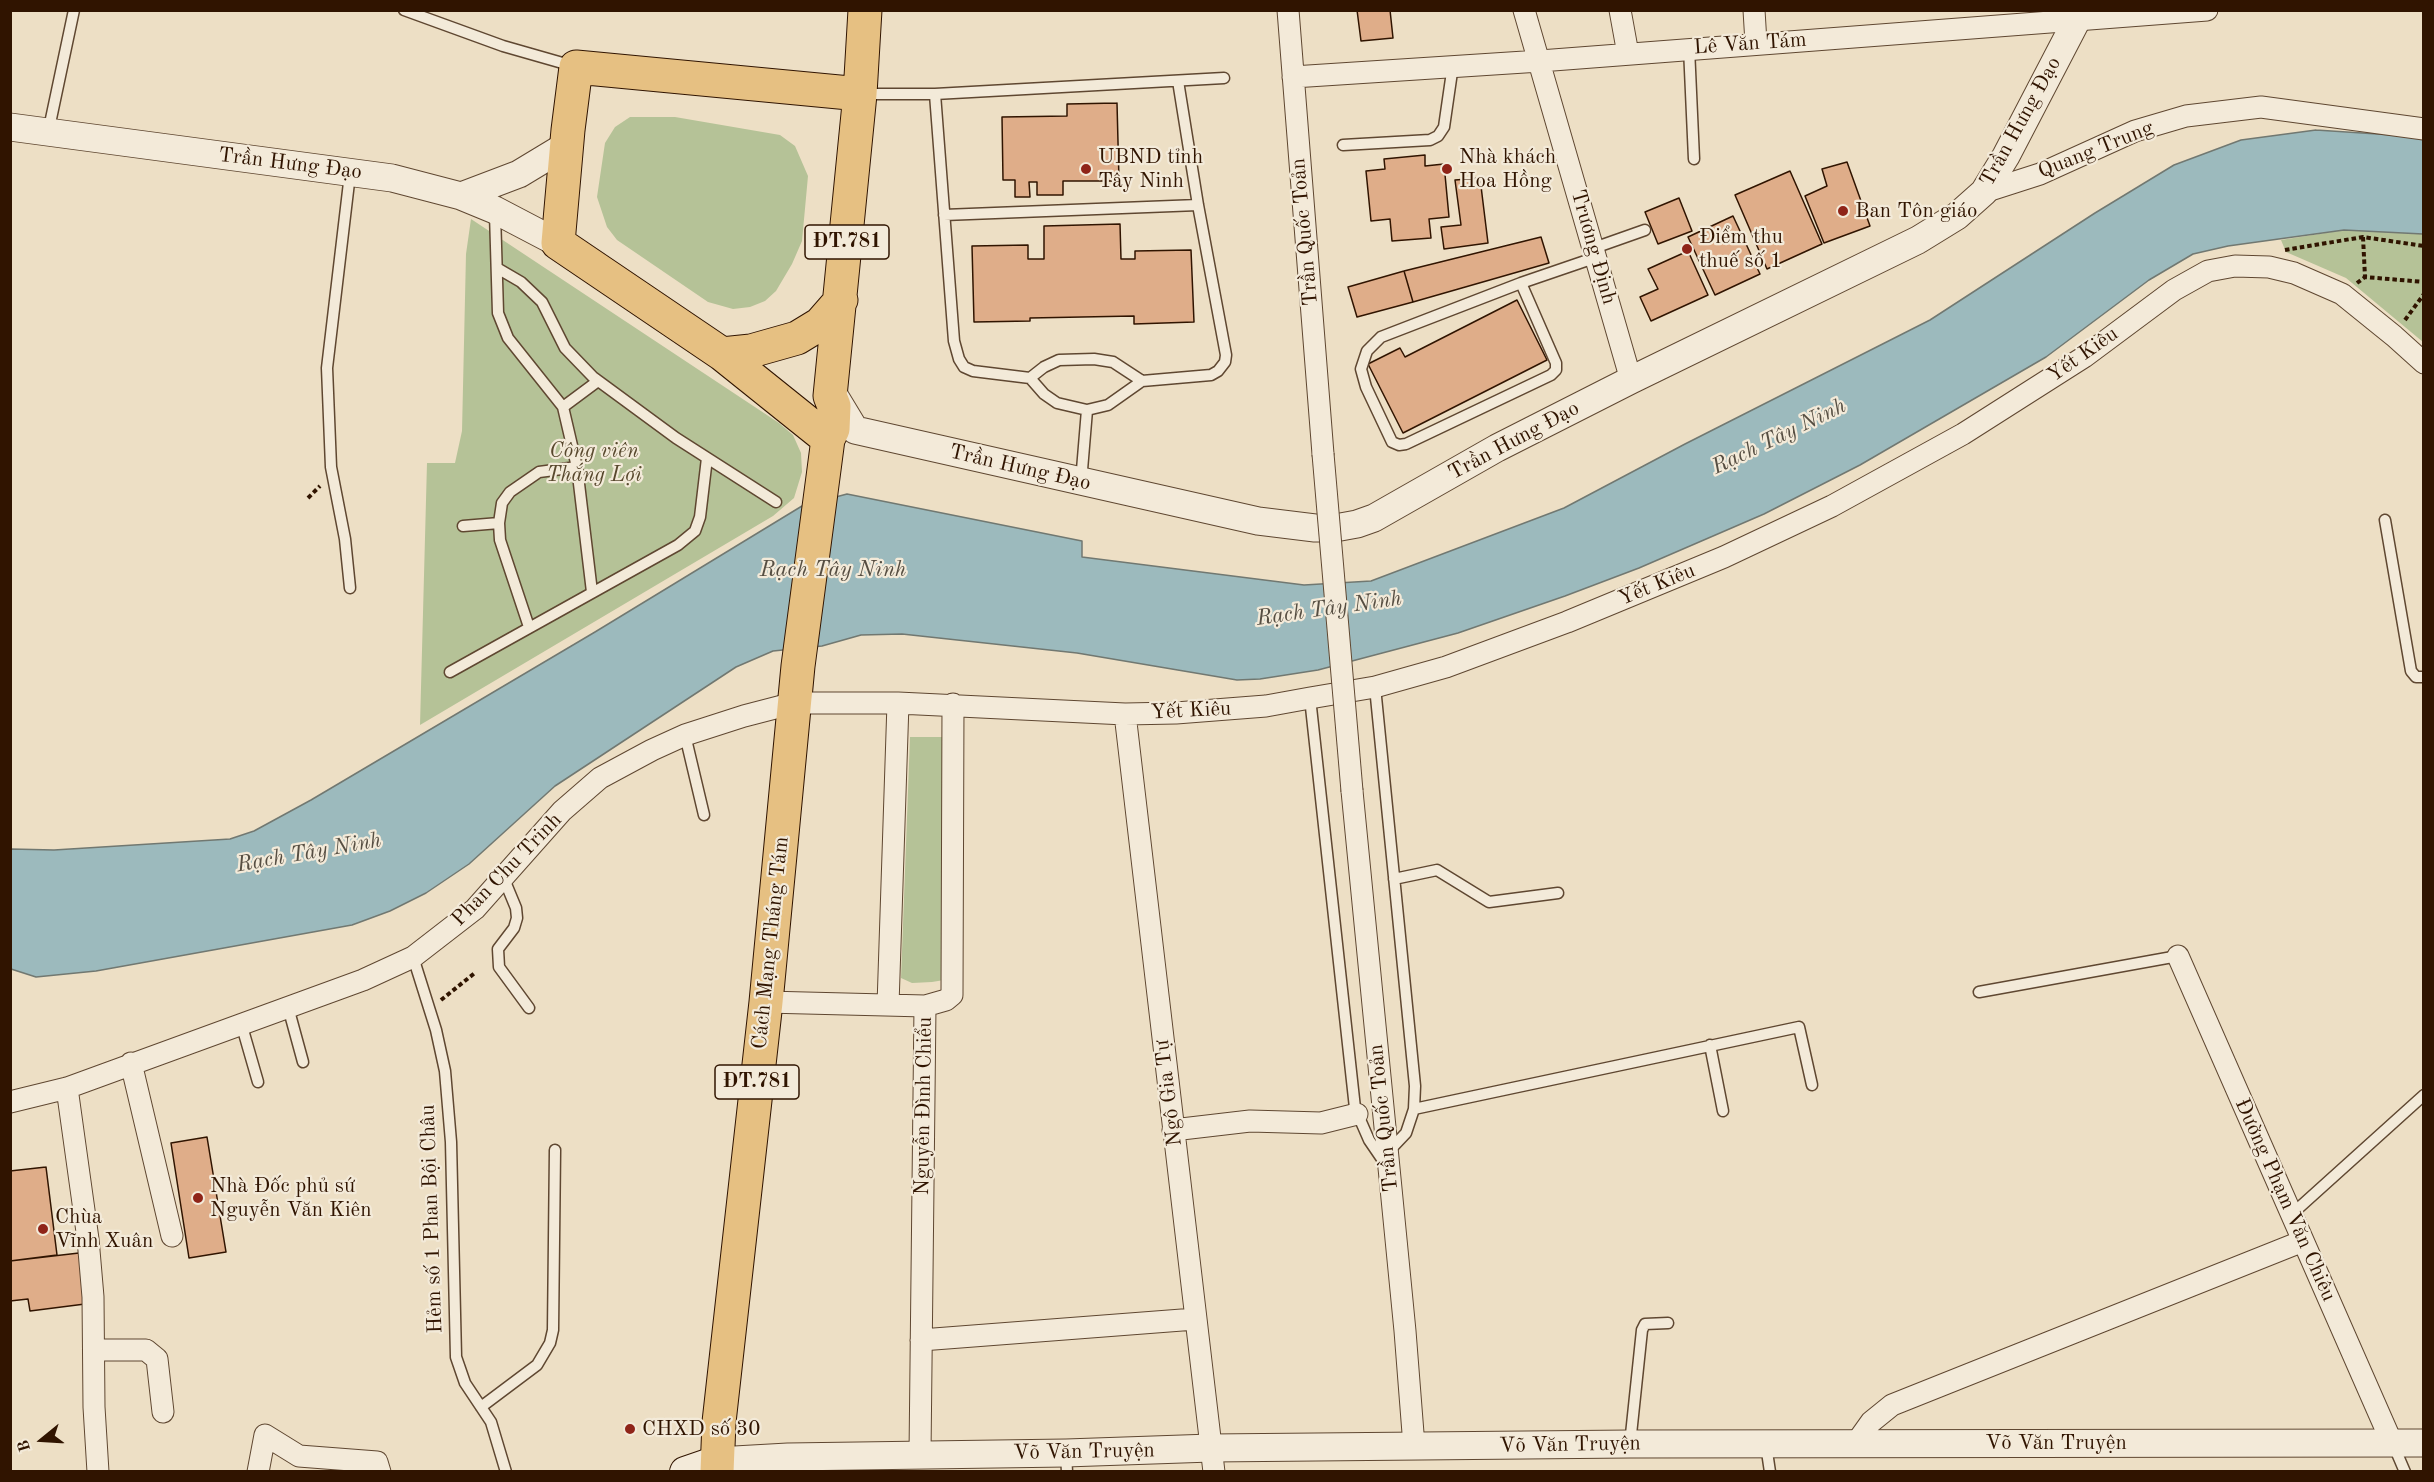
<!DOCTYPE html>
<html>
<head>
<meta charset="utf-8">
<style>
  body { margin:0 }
  #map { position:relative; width:2434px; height:1482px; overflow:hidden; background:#eddfc5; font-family:"Old Standard TT",serif }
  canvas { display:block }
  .frame { position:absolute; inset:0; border:12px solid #301400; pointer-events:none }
  .north { position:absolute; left:12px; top:1410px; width:60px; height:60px; -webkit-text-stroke:4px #f3ead9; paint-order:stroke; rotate:252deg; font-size:16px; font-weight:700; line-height:24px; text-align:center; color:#301400 }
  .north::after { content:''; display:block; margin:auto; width:21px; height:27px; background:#301400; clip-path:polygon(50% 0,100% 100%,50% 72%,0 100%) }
</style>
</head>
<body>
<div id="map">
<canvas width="2434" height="1482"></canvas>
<div class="frame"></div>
<div class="north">B</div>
</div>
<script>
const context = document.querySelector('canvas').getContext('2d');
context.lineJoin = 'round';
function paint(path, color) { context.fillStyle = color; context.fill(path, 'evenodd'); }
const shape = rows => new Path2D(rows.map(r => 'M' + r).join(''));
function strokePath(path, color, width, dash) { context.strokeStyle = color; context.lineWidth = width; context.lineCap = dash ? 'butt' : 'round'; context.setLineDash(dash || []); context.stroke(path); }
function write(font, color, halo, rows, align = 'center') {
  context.font = font + ' "Old Standard TT",serif'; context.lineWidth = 4.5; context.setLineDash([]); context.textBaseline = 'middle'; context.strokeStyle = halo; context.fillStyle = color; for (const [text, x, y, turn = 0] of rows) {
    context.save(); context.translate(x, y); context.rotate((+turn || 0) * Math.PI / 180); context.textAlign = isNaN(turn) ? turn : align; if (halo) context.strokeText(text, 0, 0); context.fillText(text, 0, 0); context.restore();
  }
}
paint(shape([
  [630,117,675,117,780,135,795,146,808,176,802,241,792,264,776,291,765,301,750,307,733,309,708,302,617,240,607,227,597,197,605,143,615,127],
  [471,219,779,423,793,435,801,453,802,472,794,498,773,516,420,725,427,463,455,463,462,431,466,254],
  [2344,230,2423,234,2423,342,2346,278,2286,252,2281,240],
  [910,737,945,737,944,980,932,982,912,983,901,978]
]), '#b5c297');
const water = shape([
  [2316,130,2423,137,2423,234,2344,230,2228,246,2193,254,2149,280,2046,357,1860,465,1764,514,1639,568,1565,596,1458,633,1318,670,1260,679,1237,680,1077,653,902,634,861,635,822,646,773,651,736,667,555,786,469,864,426,893,390,911,352,925,96,971,36,977,11,969,11,849,54,850,230,839,254,831,311,800,595,632,802,506,847,494,1082,541,1082,557,1304,585,1371,581,1564,508,1685,444,1930,320,2095,213,2174,165,2241,140,2316,130]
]);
paint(water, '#9cbabd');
strokePath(water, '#717871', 1.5);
const building = shape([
  [1357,10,1390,10,1393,38,1361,41,1357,10],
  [1117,103,1119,181,1063,181,1063,195,1037,195,1037,182,1029,182,1030,197,1015,197,1015,180,1003,180,1002,117,1067,116,1067,104,1117,103],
  [1425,155,1425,166,1444,164,1449,217,1429,219,1431,238,1392,241,1390,219,1371,221,1366,171,1385,169,1384,159,1425,155],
  [1847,162,1870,226,1824,243,1805,196,1827,186,1822,169,1847,162],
  [1790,171,1822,244,1767,269,1735,195,1790,171],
  [1480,178,1488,243,1444,249,1441,227,1461,225,1455,180,1480,178],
  [1679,198,1692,231,1658,244,1645,212,1679,198],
  [1733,216,1760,274,1715,295,1688,237,1733,216],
  [1120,224,1121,259,1135,259,1135,251,1191,250,1194,322,1134,324,1134,316,1030,318,1030,321,974,322,972,246,1028,245,1028,259,1044,259,1044,226,1120,224],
  [1541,237,1549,263,1413,302,1404,271,1541,237],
  [1688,251,1708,295,1651,321,1640,297,1658,289,1648,269,1688,251],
  [1404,271,1413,302,1357,317,1348,287,1404,271],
  [1517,300,1547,360,1403,433,1368,364,1400,348,1405,357,1517,300],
  [207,1137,226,1252,189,1258,171,1143,207,1137],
  [46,1167,57,1255,10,1261,10,1171,46,1167],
  [79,1253,85,1304,30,1311,28,1299,10,1301,10,1261,79,1253]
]);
paint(building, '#dfad89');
strokePath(building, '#301400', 1.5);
const service = shape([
  [404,10,503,46,573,66],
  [1689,48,1694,159],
  [864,94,935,94,1224,78],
  [935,94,954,341,959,359,964,367,973,371,1030,378,1044,394,1057,403,1087,410,1108,405,1142,381,1211,375,1218,371,1225,362,1226,355,1198,205,1178,81],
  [48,133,74,10],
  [1343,145,1430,140,1438,136,1444,127,1453,65],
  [350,174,327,368,331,467,345,539,350,588],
  [495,213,498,313,508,338,563,407,577,467,592,592],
  [944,215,1198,205],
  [1594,248,1645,230],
  [497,268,521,282,542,302,565,348,593,377,676,438,776,502],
  [1521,283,1556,363,1556,370,1551,375,1406,444,1399,445,1392,442,1366,387,1361,369,1367,351,1381,337,1521,283,1597,257],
  [1030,378,1044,367,1059,360,1094,359,1113,362,1142,381],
  [563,407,598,381],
  [1081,482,1087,410],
  [2385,520,2411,671,2416,677,2424,677],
  [463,526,499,523],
  [529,627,500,540,499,523,502,503,510,492,539,472,577,467],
  [450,672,678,545,695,531,700,517,707,458],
  [1375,687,1415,1086,1414,1109,1406,1133,1387,1153],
  [1310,698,1355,1108,1369,1140,1384,1162],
  [685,735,704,815],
  [504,879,516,908,517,918,514,928,498,949,499,967,529,1008],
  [1394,879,1437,870,1489,902,1558,893],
  [413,957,436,1030,445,1071,451,1142,456,1357,465,1383,491,1422,506,1472],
  [1979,992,2178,956],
  [288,1007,303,1062],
  [241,1023,258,1082],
  [1710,1045,1723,1111],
  [1414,1109,1799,1027,1812,1085],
  [2292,1214,2424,1095],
  [481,1407,537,1365,550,1343,553,1330,555,1150],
  [1630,1444,1642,1330,1645,1324,1668,1323],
  [2393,1444,2405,1472],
  [1766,1445,1770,1472],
  [1066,1454,1067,1472]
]);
const minor = shape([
  [1288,10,1323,454],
  [1524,10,1631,380],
  [1620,10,1628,54],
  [1754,10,1756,43],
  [1293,77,1540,61,2207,10],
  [1984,192,2040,174,2135,131,2186,116,2261,107,2424,129],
  [1125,714,1214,1472],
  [1352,791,1405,1331,1414,1446],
  [2178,956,2392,1443],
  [766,1002,925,1006,946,1000,952,995,953,704],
  [888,1005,898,703],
  [131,1063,172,1236],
  [67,1088,88,1239,93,1297,94,1407,98,1472],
  [10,1102,67,1088,363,980,413,957,475,909,562,811,600,778,652,750,685,735,744,716,794,703,898,703,1125,714,1176,713,1266,706,1310,698,1375,687,1446,667,1567,622,1724,557,1832,506,1963,434,2084,357,2174,290,2208,271,2235,266,2269,267,2294,273,2342,294,2394,336,2424,363],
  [1173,1130,1250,1121,1321,1123,1357,1114],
  [921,1340,1195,1319],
  [95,1350,146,1350,157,1359,163,1412],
  [1856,1443,1871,1422,1892,1405,2303,1241],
  [920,1454,925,1006],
  [258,1472,265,1435,299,1456,377,1462,380,1472]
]);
const tertiary = shape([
  [10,127,392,178,461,196,495,210,558,243],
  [461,196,519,174,567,145],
  [832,392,855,430,1258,521,1315,528,1335,528,1357,524,1374,518,1497,448,1631,380,1918,240,1957,216,1984,192,2006,156,2082,10],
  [717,1461,788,1457,1066,1453,1211,1448,1630,1444,2424,1443]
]);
const secondary = shape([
  [685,1472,717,1461]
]);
const primary = shape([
  [722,354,751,351,797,338,820,324,841,300],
  [828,439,722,354,558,243,568,130,576,67,860,94],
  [717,1472,719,1422,766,1002,798,666,825,462,828,439,833,429,834,406,830,396,860,94,865,10]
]);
strokePath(service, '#5f4731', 13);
strokePath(minor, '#5f4731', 23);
strokePath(tertiary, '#5f4731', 29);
strokePath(secondary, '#301400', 32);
strokePath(primary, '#301400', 35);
strokePath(shape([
  [2363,237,2365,277],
  [2285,250,2363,237,2424,246],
  [2357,283,2365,277,2424,282],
  [2405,320,2424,294],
  [308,498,320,486],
  [441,1000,476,972]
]), '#301400', 4, [4.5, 3]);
strokePath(service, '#f3ead9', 10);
strokePath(minor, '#f3ead9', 21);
strokePath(tertiary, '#f3ead9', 27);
strokePath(secondary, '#f3ead9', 30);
strokePath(primary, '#e6c082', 33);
const minorBridge = shape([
  [1323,454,1352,791]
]);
strokePath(minorBridge, '#5f4731', 23, []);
strokePath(minorBridge, '#f3ead9', 21);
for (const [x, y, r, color] of [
  [1086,169,6,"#8f2418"],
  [1447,169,6,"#8f2418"],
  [1843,211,6,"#8f2418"],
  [1687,249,6,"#8f2418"],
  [198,1198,6,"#8f2418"],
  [43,1229,6,"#8f2418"],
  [630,1429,6,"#8f2418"]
]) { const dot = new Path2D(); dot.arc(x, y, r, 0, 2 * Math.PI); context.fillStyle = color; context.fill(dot); strokePath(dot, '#f3ead9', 2); }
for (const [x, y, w] of [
  [847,242,84],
  [757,1082,84]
]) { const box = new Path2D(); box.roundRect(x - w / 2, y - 17, w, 34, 4.5); context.fillStyle = '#f3ead9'; context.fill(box); strokePath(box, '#301400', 1.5); }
write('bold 20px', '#301400', null, [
  ["ĐT.781",847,242],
  ["ĐT.781",757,1082]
]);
write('21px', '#301400', '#f3ead9', [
  ["Lê Văn Tám",1750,44,-4],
  ["Trần Hưng Đạo",2021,122,-61],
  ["Quang Trung",2096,150,-22],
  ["Trần Hưng Đạo",290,164,7],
  ["Trần Quốc Toản",1305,232,-95],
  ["Trương Định",1593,247,74],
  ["Yết Kiêu",2083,355,-35],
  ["Trần Hưng Đạo",1514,441,-28],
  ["Trần Hưng Đạo",1020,468,13],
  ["Yết Kiêu",1657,585,-22],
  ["Yết Kiêu",1191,711,-3],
  ["Phan Chu Trinh",507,870,-46],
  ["Cách Mạng Tháng Tám",771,943,-84],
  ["Ngô Gia Tự",1169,1093,-97],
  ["Nguyễn Đình Chiểu",924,1106,-89],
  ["Trần Quốc Toản",1384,1118,-96],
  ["Đường Phạm Văn Chiêu",2285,1200,66],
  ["Hẻm số 1 Phan Bội Châu",432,1219,-92],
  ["Võ Văn Truyện",2056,1443],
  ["Võ Văn Truyện",1570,1445,-1],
  ["Võ Văn Truyện",1084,1452,-1]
]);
write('21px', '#301400', '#f3ead9', [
  ["UBND tỉnh",1098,157],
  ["Tây Ninh",1098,181],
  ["Nhà khách",1459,157],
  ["Hoa Hồng",1459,181],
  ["Ban Tôn giáo",1855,211],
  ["Điểm thu",1699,237],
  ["thuế số 1",1699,261],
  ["Nhà Đốc phủ sứ",210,1186],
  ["Nguyễn Văn Kiên",210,1210],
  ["Chùa",55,1217],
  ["Vĩnh Xuân",55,1241],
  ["CHXD số 30",642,1429]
], 'left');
write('italic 21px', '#58482d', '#f3ead9', [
  ["Công viên",594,451],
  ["Thắng Lợi",594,475]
]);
write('italic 22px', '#564e42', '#f3ead9', [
  ["Rạch Tây Ninh",1779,437,-26],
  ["Rạch Tây Ninh",833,570],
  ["Rạch Tây Ninh",1329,609,-8],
  ["Rạch Tây Ninh",309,853,-10]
]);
</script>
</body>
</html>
